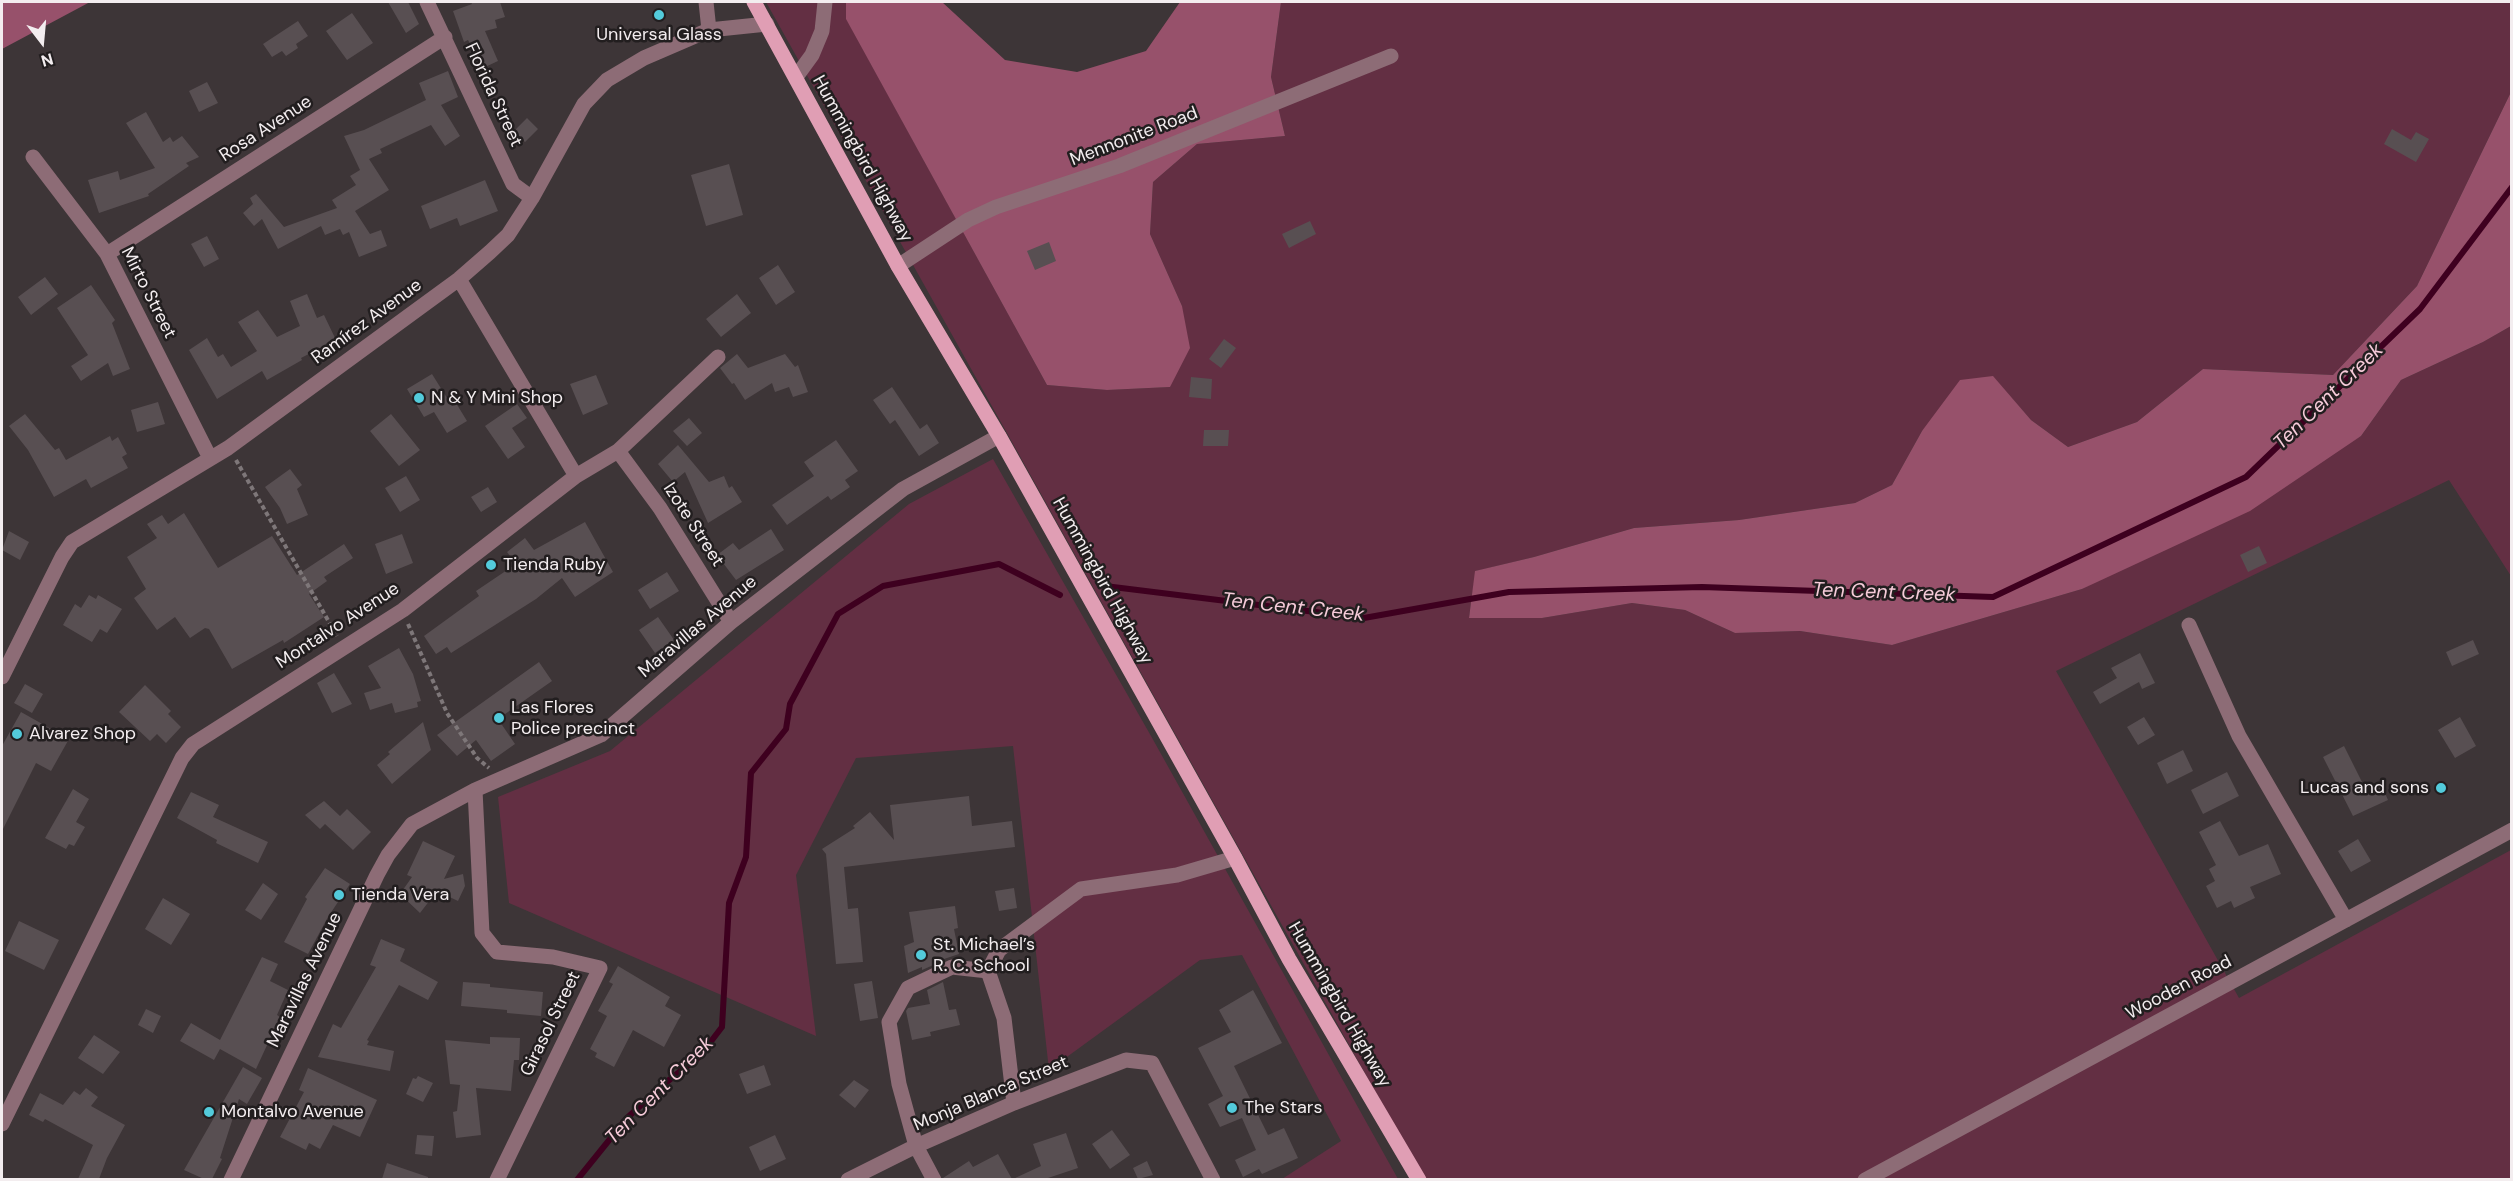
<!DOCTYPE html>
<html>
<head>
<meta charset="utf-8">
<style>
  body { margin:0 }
  #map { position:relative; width:2513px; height:1181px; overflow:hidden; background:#3d3537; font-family:"DM Sans",sans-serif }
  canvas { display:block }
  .frame { position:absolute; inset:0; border:3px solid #f3edef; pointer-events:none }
  .north { position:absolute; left:12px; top:12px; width:60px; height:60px; -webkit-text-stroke:4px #221e1f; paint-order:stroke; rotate:164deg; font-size:16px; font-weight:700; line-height:24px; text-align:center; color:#f3edef }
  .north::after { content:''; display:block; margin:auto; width:21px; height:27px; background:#f3edef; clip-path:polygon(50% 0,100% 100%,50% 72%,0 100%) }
</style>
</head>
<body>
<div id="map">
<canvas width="2513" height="1181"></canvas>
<div class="frame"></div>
<div class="north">N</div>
</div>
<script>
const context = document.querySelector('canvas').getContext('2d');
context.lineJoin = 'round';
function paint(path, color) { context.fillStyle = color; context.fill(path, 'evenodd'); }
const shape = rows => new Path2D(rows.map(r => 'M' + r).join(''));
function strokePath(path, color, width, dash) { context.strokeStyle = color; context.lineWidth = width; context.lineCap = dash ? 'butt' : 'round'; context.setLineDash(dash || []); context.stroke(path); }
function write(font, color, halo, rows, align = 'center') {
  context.font = font + ' "DM Sans",sans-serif'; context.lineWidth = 5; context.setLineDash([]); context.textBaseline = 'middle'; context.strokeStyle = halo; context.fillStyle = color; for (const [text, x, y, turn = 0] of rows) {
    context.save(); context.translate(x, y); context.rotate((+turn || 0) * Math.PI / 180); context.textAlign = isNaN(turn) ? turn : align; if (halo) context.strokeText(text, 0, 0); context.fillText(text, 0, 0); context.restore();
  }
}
paint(shape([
  [766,2,846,2,847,20,1047,385,1107,390,1170,387,1182,306,1150,234,1153,182,1197,144,1285,136,1271,77,1281,2,2511,2,2511,92,2417,286,2333,375,2203,369,2137,422,2068,447,2031,420,1993,377,1922,431,1892,485,1855,503,1739,520,1634,528,1534,557,1476,571,1469,617,1542,618,1632,603,1685,610,1735,633,1800,631,1892,645,2082,589,2361,436,2401,380,2483,342,2511,326,2511,576,2449,480,2056,671,2239,998,2511,850,2511,1179,1424,1179],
  [993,459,1151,736,1398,1179,1282,1179,1341,1141,1242,955,1200,960,1049,1070,1013,746,856,758,796,875,816,1036,509,903,498,797,610,751,909,504]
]), '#632f43');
paint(shape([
  [2,2,90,2,2,49],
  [846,2,942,2,1005,60,1077,72,1146,51,1180,2,1281,2,1271,77,1285,136,1197,144,1153,182,1150,234,1182,306,1190,348,1170,387,1107,390,1047,385,846,19],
  [2511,92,2511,326,2483,342,2401,380,2361,436,2250,511,2082,589,1892,645,1800,631,1735,633,1685,610,1632,603,1542,618,1469,618,1475,571,1534,557,1634,528,1739,520,1855,503,1892,485,1922,431,1960,380,1993,376,2031,420,2068,447,2137,422,2203,369,2333,375,2417,286]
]), '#97516b');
strokePath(shape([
  [1105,586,1364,618,1509,592,1702,587,1993,597,2246,477,2420,309,2512,187],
  [577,1180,627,1118,664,1084,699,1057,722,1027,729,903,746,857,751,773,786,729,790,704,838,614,883,586,999,564,1060,595]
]), '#3e001f', 6);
paint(shape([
  [388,2,408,2,419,24,406,33],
  [471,2,500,2,505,17,495,20,497,28,485,31,498,61,483,68,468,40,464,42,453,11,472,4],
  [352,13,373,43,347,60,326,31],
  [298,21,308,36,296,44,298,48,286,56,282,51,272,57,263,44],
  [448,71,458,97,441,105,460,136,445,146,431,125,380,149,382,153,369,159,389,190,355,211,370,234,381,230,387,246,359,257,349,232,343,235,340,229,325,235,321,226,278,249,262,219,254,226,243,213,253,204,250,198,256,194,284,227,337,208,332,200,356,185,350,176,360,170,344,136,364,130,426,100,419,83],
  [207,82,218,103,199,112,189,91],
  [146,112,163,142,170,137,173,142,182,136,199,157,186,163,189,166,148,194,149,196,99,213,88,180,118,171,120,180,155,168,126,123],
  [527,118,538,129,525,142,514,131],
  [2392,129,2411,140,2416,132,2429,139,2416,162,2384,144],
  [729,164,743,215,706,226,691,175],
  [485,180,498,211,460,226,457,218,430,229,421,206],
  [1310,221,1316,234,1289,248,1282,234],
  [207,236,219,259,204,267,191,244],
  [1049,242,1056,261,1035,270,1027,251],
  [778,265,795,292,776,305,759,278],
  [45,277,58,294,31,315,18,297],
  [91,285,115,320,112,323,130,369,113,376,108,363,81,381,71,366,88,355,57,308],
  [307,294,317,318,324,315,336,340,301,358,302,360,267,380,262,371,217,399,189,350,207,338,218,357,223,354,231,367,257,351,238,322,258,310,277,337,300,326,290,301],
  [737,294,751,313,721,337,706,319],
  [1224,339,1236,348,1221,368,1209,359],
  [737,354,748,368,785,354,795,367,798,365,808,392,793,397,789,387,775,392,772,383,745,400,734,383,732,384,720,368],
  [432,374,452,406,456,403,467,421,447,433,434,412,424,417,407,389],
  [596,375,608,404,583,415,570,384],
  [1191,377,1212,379,1211,399,1189,397],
  [892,387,920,429,927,424,939,443,919,456,895,420,890,424,873,400],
  [158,402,165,424,137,432,131,410],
  [517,404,527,418,512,428,525,447,508,459,485,426],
  [25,414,55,450,59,448,66,460,110,436,112,441,118,437,127,454,122,457,128,468,91,488,86,479,54,497,28,450,9,426],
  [391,414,420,450,399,466,370,431],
  [689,418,702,433,687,446,673,431],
  [1204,430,1229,430,1228,446,1203,446],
  [836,440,858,471,845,480,850,487,831,500,828,496,787,525,772,505,814,476,804,462],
  [678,445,709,482,724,476,729,488,732,486,742,502,708,523,685,472,673,482,658,464],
  [290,469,302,485,297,489,308,515,287,524,280,508,265,487],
  [406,476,420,500,400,512,385,488],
  [488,487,497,502,481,512,471,497],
  [184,513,218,568,272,536,297,575,344,544,353,558,324,577,327,581,309,594,324,617,284,643,283,640,232,669,209,629,205,628,190,638,175,617,157,630,134,598,146,589,127,557,157,538,147,524,162,515,168,524],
  [585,522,613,572,575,597,562,578,536,599,451,653,447,647,436,654,424,636,479,596,476,591,516,564,507,552,525,538,534,550],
  [771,529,784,550,736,580,717,555,733,543,739,550],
  [9,531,29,542,20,560,2,550],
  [402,534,413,563,386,574,375,544],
  [2259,546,2267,563,2248,572,2240,555],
  [667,572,679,591,650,609,638,590],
  [89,595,96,599,98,595,122,609,107,633,100,629,92,642,63,625,75,604,81,608],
  [658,617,679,647,663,657,659,650,655,653,639,630],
  [2473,640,2479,654,2452,666,2446,652],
  [399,648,413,674,421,701,417,702,418,707,395,713,392,703,370,710,364,693,381,688,368,666],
  [2140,653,2155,683,2142,689,2139,682,2100,704,2093,692,2117,678,2111,668],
  [539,662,552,681,498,719,515,744,491,761,476,740,457,756,437,735],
  [334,673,352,704,332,713,317,683],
  [25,684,43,694,32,713,14,703],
  [145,685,171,711,168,714,181,727,166,743,157,734,150,741,119,712],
  [21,712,69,739,51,771,36,763,2,831,2,746],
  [2144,717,2155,735,2138,745,2127,727],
  [2460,717,2476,746,2455,758,2438,730],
  [423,722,431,750,392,784,377,765,390,754,388,752],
  [2344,746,2365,788,2380,782,2388,800,2353,816,2323,757],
  [2183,750,2193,771,2167,784,2157,763],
  [2227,772,2239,796,2203,814,2191,790],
  [73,789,89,799,76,822,85,827,74,846,69,844,66,849,45,838],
  [191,792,219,805,213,817,268,842,258,863,216,843,217,840,177,818],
  [969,796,972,826,1012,821,1015,847,844,867,848,909,858,908,863,962,836,964,826,854,822,849,855,828,853,826,870,812,894,840,890,805],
  [324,801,340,816,347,809,371,832,353,850,325,824,320,829,305,815],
  [2220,821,2239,856,2268,844,2281,874,2250,887,2255,898,2234,908,2231,901,2217,908,2206,886,2215,881,2209,869,2216,865,2199,832],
  [2358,839,2371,861,2351,872,2338,851],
  [423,841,455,856,444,879,463,874,465,886,458,901,437,891,420,913,400,894,412,877,407,875],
  [325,868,350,884,328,917,308,954,284,942,307,899,305,897],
  [263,883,278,894,261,920,245,910],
  [1014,888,1017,908,999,911,995,891],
  [163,898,190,914,171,945,145,929],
  [955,906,958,928,954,929,959,954,938,961,938,963,922,970,922,967,908,973,904,946,914,942,909,912],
  [19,921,59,940,44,970,5,951],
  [381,939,405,949,400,961,438,982,428,1000,399,985,367,1040,369,1041,367,1045,394,1051,390,1071,318,1057,333,1024,341,1028,376,967,370,965],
  [262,957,278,964,270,981,288,990,277,1015,280,1017,256,1069,220,1049,214,1060,180,1041,191,1023,220,1040],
  [618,966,670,997,665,1006,681,1015,664,1047,633,1030,614,1067,595,1057,597,1053,590,1049,607,1016,598,1011,613,984,609,982],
  [872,981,878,1018,860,1021,854,984],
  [463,982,490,984,490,987,543,992,541,1016,507,1013,507,1010,461,1006],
  [943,982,949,1010,956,1009,960,1025,930,1032,931,1036,912,1040,906,1011,908,1008,930,1004,927,990],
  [1253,990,1282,1043,1234,1066,1268,1135,1284,1128,1298,1158,1262,1174,1259,1169,1243,1177,1235,1160,1256,1150,1242,1118,1220,1127,1208,1104,1223,1096,1198,1048,1231,1032,1219,1010],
  [146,1009,161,1016,153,1033,138,1025],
  [94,1035,120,1052,103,1074,78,1058],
  [490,1037,520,1038,519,1060,514,1060,511,1091,476,1088,481,1135,456,1138,453,1112,457,1111,460,1085,450,1084,445,1040,490,1044],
  [764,1065,771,1085,747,1094,739,1074],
  [243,1067,262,1078,247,1104,239,1099,220,1158,222,1159,212,1179,204,1179,184,1170],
  [308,1068,377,1100,360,1137,333,1125,320,1149,309,1143,306,1150,280,1137,304,1092,299,1090],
  [418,1076,433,1083,423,1102,406,1094,413,1078,416,1079],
  [854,1080,869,1090,855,1108,839,1095],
  [86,1088,98,1097,91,1106,125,1125,107,1158,99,1179,78,1179,93,1145,45,1119,43,1122,29,1115,40,1093,63,1105,74,1091,80,1095],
  [1112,1130,1130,1155,1110,1169,1092,1144],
  [1066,1133,1078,1168,1045,1179,1013,1179,1041,1166,1033,1144],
  [417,1135,434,1136,432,1156,415,1154],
  [775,1135,786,1159,760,1171,749,1147],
  [998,1154,1012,1179,944,1179,943,1178,969,1161,973,1167],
  [1147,1161,1153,1175,1138,1179,1133,1168],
  [387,1163,428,1177,428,1179,382,1179]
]), '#584f52');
strokePath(shape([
  [236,460,337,636],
  [408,624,447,713,477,758,489,768]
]), '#7e7779', 4, [4.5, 3]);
strokePath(shape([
  [427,2,513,184,532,198],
  [706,2,709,30],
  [796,77,812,55,822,31,825,2],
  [33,157,107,254,210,458],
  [107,254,445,37],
  [898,266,968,220,996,207,1119,166,1391,56],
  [459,279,576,476],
  [618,451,660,508,731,622],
  [2189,625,2239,736,2346,920],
  [2,677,62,557,72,542,228,448,459,279,490,252,508,235,532,198,584,104,607,80,644,58,709,30,767,24],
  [475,790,482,933,497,952,553,957,600,968,497,1180],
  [988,971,999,950,1081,889,1177,875,1235,858],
  [2,1124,182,758,193,744,403,610,576,476,618,451,718,357],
  [231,1180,377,875,388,855,412,824,475,790,601,735,731,622,903,489,999,436],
  [848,1180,916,1146,1014,1103,1126,1060,1152,1063,1213,1180],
  [934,1180,916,1146,899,1084,889,1022,908,988,952,967,988,971,1004,1018,1014,1103],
  [1865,1180,2512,830]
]), '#8d6c76', 15);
strokePath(shape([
  [754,2,898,266,999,436,1235,858,1289,959,1419,1180]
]), '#e09eb4', 15);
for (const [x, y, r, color] of [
  [659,15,6,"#53cbdb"],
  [419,398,6,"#53cbdb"],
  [491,565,6,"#53cbdb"],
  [499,718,6,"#53cbdb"],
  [17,734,6,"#53cbdb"],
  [2441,788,6,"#53cbdb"],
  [339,895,6,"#53cbdb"],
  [921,955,6,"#53cbdb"],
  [1232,1108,6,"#53cbdb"],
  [209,1112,6,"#53cbdb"]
]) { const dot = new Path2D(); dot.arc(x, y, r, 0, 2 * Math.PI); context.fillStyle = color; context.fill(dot); strokePath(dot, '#221e1f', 2); }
write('18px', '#f3edef', '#221e1f', [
  ["Universal Glass",659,35,"center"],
  ["N & Y Mini Shop",431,398],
  ["Tienda Ruby",503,565],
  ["Las Flores",511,708],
  ["Police precinct",511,729],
  ["Alvarez Shop",29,734],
  ["Lucas and sons",2429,788,"right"],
  ["Tienda Vera",351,895],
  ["St. Michael’s",933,945],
  ["R. C. School",933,966],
  ["The Stars",1244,1108],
  ["Montalvo Avenue",221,1112]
], 'left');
write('18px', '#f3edef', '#221e1f', [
  ["Florida Street",493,95,65],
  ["Rosa Avenue",266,129,-33],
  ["Mennonite Road",1134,137,-21],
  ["Hummingbird Highway",862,159,61],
  ["Mirto Street",148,293,63],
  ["Ramírez Avenue",367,322,-36],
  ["Izote Street",693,525,57],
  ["Hummingbird Highway",1102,581,61],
  ["Montalvo Avenue",338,626,-33],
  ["Maravillas Avenue",698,627,-40],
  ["Maravillas Avenue",305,980,-64],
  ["Wooden Road",2179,988,-28],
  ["Hummingbird Highway",1339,1005,60],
  ["Girasol Street",551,1024,-64],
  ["Monja Blanca Street",991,1094,-23]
]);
write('italic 20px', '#f6cbd9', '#221e1f', [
  ["Ten Cent Creek",2329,397,-44],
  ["Ten Cent Creek",1884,593,2],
  ["Ten Cent Creek",1293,608,6],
  ["Ten Cent Creek",660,1091,-45]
]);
</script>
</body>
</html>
